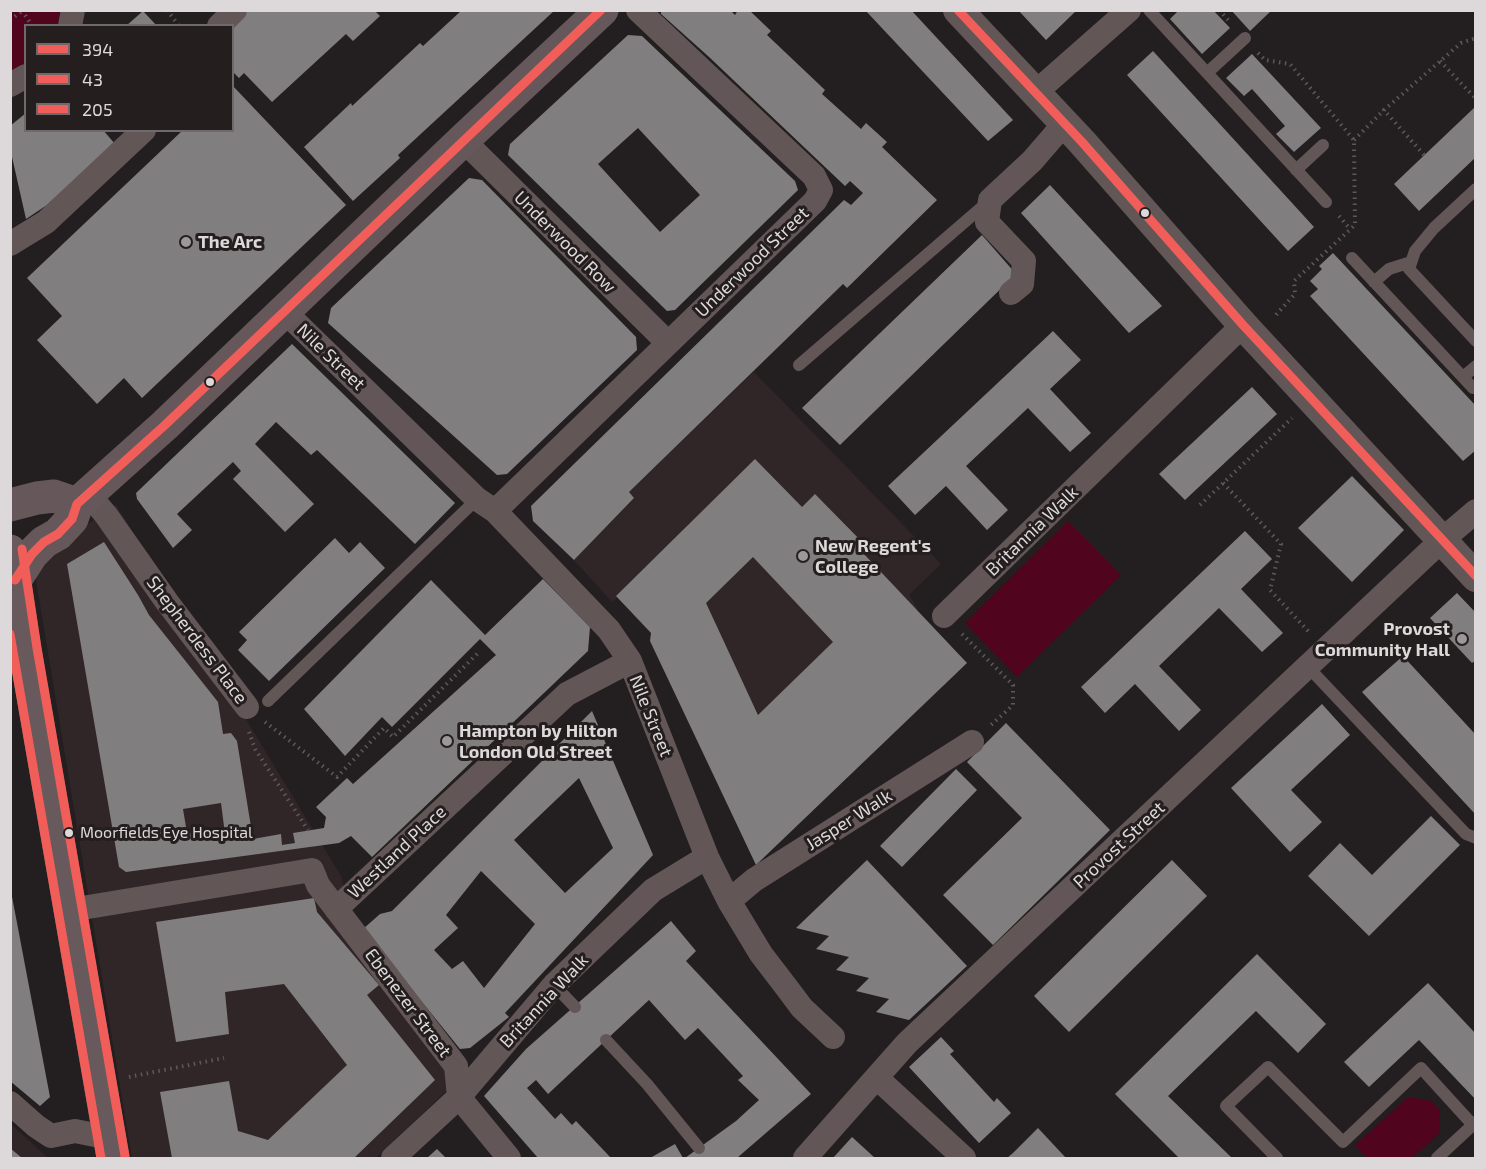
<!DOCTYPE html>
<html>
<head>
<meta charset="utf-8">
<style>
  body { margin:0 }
  #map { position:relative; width:1486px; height:1169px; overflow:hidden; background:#231f20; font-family:"Exo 2",sans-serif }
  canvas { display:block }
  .frame { position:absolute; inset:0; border:12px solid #ddd9da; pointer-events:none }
  .legend { position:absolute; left:24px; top:24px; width:210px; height:108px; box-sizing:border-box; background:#241e1f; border:2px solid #6e696a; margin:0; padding:8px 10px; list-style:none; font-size:18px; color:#ddd9da }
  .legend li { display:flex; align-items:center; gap:12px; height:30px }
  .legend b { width:30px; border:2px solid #6e696a }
</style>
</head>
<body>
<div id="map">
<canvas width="1486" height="1169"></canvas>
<div class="frame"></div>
<ul class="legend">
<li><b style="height:8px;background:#f15d59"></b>394</li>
<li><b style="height:8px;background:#f15d59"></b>43</li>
<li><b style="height:8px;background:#f15d59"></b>205</li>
</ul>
</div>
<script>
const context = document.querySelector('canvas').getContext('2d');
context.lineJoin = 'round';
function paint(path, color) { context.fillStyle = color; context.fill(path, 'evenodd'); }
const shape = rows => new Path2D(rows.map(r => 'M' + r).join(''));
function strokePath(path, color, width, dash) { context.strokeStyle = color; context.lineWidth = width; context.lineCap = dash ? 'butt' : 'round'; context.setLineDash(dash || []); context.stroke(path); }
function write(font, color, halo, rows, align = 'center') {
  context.font = font + ' "Exo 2",sans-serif'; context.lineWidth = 6; context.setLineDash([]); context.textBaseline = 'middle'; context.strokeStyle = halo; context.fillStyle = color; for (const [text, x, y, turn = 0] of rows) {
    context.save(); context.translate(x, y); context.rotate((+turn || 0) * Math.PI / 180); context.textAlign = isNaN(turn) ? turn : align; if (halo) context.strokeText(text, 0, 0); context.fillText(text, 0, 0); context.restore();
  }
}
paint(shape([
  [754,372,941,564,909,595,918,609,772,741,701,600,670,552,612,602,574,560,634,499,629,492],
  [116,505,341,876,351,913,468,1070,376,1158,132,1158,33,562],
  [11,1124,48,1158,11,1158]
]), '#312627');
paint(shape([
  [11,11,61,11,58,25,26,26,25,63,11,71],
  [1068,521,1121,575,1017,677,965,623],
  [1408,1097,1430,1100,1440,1110,1440,1133,1412,1158,1367,1158,1355,1145]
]), '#50041d');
paint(shape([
  [246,10,374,10,380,16,353,41,346,34,272,102,244,73,239,78,232,71,232,26],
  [462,10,555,10,398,155,400,158,353,201,304,147,351,103,352,106,420,43,423,46],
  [661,10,730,10,735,15,738,10,749,10,771,31,767,35,825,90,822,94,861,129,866,123,887,142,882,147,937,200,847,288,843,284,629,492,634,498,574,560,533,521,531,506,844,200,851,205,863,193,850,181,845,186,708,56,661,14],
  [865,10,911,10,1013,120,988,141],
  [1018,10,1077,10,1046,40],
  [1179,10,1213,10,1230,28,1202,54,1170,19],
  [1231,10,1272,10,1250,31],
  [143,11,157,26,126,26],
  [628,35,642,36,795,181,798,190,675,310,667,311,508,155,510,144],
  [638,128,700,195,660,232,598,164],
  [1153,51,1314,227,1288,251,1127,75],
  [1252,54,1321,128,1294,152,1276,134,1285,126,1252,89,1244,96,1226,78],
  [232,85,346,205,142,398,124,378,97,404,37,340,62,316,27,278,183,130,232,130],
  [1476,106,1476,157,1419,211,1394,184],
  [26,113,26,130,103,130,115,144,47,205,26,219,10,148,10,126],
  [469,178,482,180,636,337,637,350,507,474,497,475,328,323,331,308],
  [1050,185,1162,306,1129,333,1021,213],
  [982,235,1016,274,840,445,802,408],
  [1333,253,1476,406,1476,450,1463,461,1310,296,1318,289,1310,281,1322,269,1319,266],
  [1053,331,1081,360,1050,389,1091,433,1070,452,1028,408,966,466,1008,510,987,530,946,486,915,515,888,486],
  [292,344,455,503,415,544,317,450,311,455,276,422,255,444,314,504,285,532,233,479,241,471,233,462,177,514,192,530,173,548,137,499,136,493],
  [1252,387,1277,414,1185,500,1159,474],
  [755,459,802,507,815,494,868,548,863,553,967,663,756,865,650,641,651,633,616,596],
  [753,557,833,642,758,715,706,603],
  [1352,476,1404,530,1352,582,1298,528],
  [1245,531,1272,559,1241,589,1283,633,1262,652,1219,608,1159,666,1201,710,1179,731,1135,684,1105,713,1081,687],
  [335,538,349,553,360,542,385,568,269,681,238,650,247,640,239,632],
  [104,542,138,595,149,615,218,702,223,734,231,733,237,741,253,839,281,834,282,845,295,843,293,833,324,828,326,817,316,807,347,778,353,784,496,655,480,639,392,727,382,717,345,756,304,709,431,580,485,635,543,579,590,627,588,651,372,857,351,836,339,843,126,872,119,867,67,564],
  [221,803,225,834,211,837,210,830,187,833,183,809],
  [1457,593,1476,613,1476,660,1472,663,1430,618],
  [1403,656,1476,735,1476,815,1362,692],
  [1322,704,1350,735,1291,790,1322,822,1290,852,1231,788],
  [592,711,653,855,505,1013,509,1017,470,1048,460,1049,363,929,380,914,392,911],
  [579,778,613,848,565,893,514,840],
  [481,871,535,924,484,988,463,961,452,969,434,950,458,928,446,915],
  [1006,723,1110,830,993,945,943,895,1022,818,967,762],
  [956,769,977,790,902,867,880,846],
  [1431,816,1460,845,1369,936,1308,876,1340,843,1372,875],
  [867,860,967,966,909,1020,876,1012,889,999,856,991,869,978,836,970,849,957,816,949,829,936,796,928],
  [1172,860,1207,896,1069,1032,1034,996],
  [10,886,50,1097,40,1106,10,1081],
  [314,898,317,912,379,985,367,995,435,1080,354,1158,172,1158,160,1092,229,1081,238,1131,268,1140,347,1065,284,984,225,992,229,1034,176,1042,156,922],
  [671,921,696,951,686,961,811,1094,737,1158,685,1158,736,1121,759,1100,738,1080,743,1076,698,1028,685,1040,649,1000,548,1094,536,1080,527,1088,555,1119,561,1113,572,1125,576,1121,611,1158,538,1158,484,1096,526,1049],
  [1257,954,1326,1024,1298,1053,1256,1011,1168,1096,1232,1158,1179,1158,1115,1094],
  [1428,983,1476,1034,1476,1100,1419,1040,1369,1087,1344,1062],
  [941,1037,954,1051,950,1054,994,1102,997,1098,1011,1113,979,1143,909,1067],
  [1038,1128,1066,1158,1007,1158,1013,1153],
  [852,1137,875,1158,833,1158],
  [675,1144,683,1158,650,1158],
  [10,1148,22,1158,10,1158],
  [437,1149,446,1158,427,1158]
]), '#817e7f');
strokePath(shape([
  [22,10,32,26],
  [167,10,179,26],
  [1219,10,1231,23],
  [10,20,22,11],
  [1258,53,1265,60,1290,64,1354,140,1355,225,1294,281,1295,294,1274,317],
  [1440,61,1476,99],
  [1354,140,1384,110],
  [1424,155,1384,110,1461,43,1476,38],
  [1339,216,1350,229],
  [1223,483,1281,544,1270,590,1309,632],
  [1200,505,1292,418],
  [962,634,1013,685,1013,705,991,725],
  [265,722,337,777,384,728,393,737,478,653],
  [249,732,255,749,308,830],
  [129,1077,224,1058]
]), '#5f5859', 4, [1.5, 4.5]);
strokePath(shape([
  [1149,10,1326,202],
  [1207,73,1245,38],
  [1296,170,1323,145],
  [1476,189,1434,228,1415,251,1409,269,1476,341],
  [1352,258,1473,388],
  [1374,282,1389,269,1411,262],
  [799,365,989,201],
  [1463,377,1476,366],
  [1308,667,1466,834,1476,838],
  [268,701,477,499],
  [554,985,575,1007],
  [606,1040,647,1084,699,1148],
  [1277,1158,1226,1106,1268,1067,1343,1142,1421,1068,1472,1124],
  [1437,1158,1476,1122]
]), '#635657', 12);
strokePath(shape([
  [70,26,73,10],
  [219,26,235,10],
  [10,85,26,76],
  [1036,92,1129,10],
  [463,140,668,343],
  [10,244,46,222,144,130],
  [1011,293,1022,284,1024,261,987,222,990,200,1032,161,1064,124],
  [284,311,477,499,495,511,609,630,630,661,707,857,729,901,761,954,787,988,802,1008,833,1037],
  [89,495,106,515,167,602,247,707],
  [495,511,815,201,821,190,814,176,638,10],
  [944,616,1243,325],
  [729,901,754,880,972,742],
  [336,909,567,694,630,661],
  [70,910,312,870,318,885,456,1066,459,1097,509,1158],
  [877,1078,964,1158],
  [10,1103,36,1126,51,1136,75,1131,110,1138],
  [393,1158,459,1097,554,985,653,890,707,857],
  [805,1158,907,1043,1442,540,1476,511]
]), '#635657', 24);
strokePath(shape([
  [958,10,1082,142,1243,325,1476,577]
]), '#635657', 30);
strokePath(shape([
  [10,505,37,498,54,496,77,504],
  [10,588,32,554,44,542,58,534,72,519,77,504,165,425,463,140,602,10]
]), '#66585a', 33);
strokePath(shape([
  [10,551,25,650,113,1158]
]), '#68595c', 33);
strokePath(shape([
  [958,10,1082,142,1243,325,1476,576],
  [15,580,32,554,44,542,58,534,72,519,77,504,165,425,601,10]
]), '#f15d59', 9);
strokePath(shape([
  [10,634,101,1158]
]), '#f15d59', 9);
strokePath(shape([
  [22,549,37,648,125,1156]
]), '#f15d59', 9);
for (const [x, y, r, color] of [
  [1145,213,5,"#ddd9da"],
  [186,242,6,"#9c9899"],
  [210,382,5,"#ddd9da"],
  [803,556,6,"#9c9899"],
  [1462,639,6,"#9c9899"],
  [447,741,6,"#9c9899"],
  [69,833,5,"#ddd9da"]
]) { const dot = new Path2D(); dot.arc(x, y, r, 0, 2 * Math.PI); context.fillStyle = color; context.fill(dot); strokePath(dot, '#241e1f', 2); }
write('16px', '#ddd9da', '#241e1f', [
  ["Moorfields Eye Hospital",80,833]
], 'left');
write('bold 18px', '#ddd9da', '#241e1f', [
  ["The Arc",198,242],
  ["New Regent's",815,546],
  ["College",815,567],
  ["Provost",1450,629,"right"],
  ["Community Hall",1450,650,"right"],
  ["Hampton by Hilton",459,731],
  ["London Old Street",459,752]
], 'left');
write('18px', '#ddd9da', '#241e1f', [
  ["Underwood Row",565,242,45],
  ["Underwood Street",752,262,-44],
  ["Nile Street",331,357,44],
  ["Britannia Walk",1032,531,-44],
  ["Shepherdess Place",197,640,53],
  ["Nile Street",651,716,68],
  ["Jasper Walk",849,820,-32],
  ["Provost Street",1119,845,-43],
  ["Westland Place",397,852,-43],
  ["Britannia Walk",544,1001,-47],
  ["Ebenezer Street",408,1003,53]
]);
</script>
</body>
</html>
